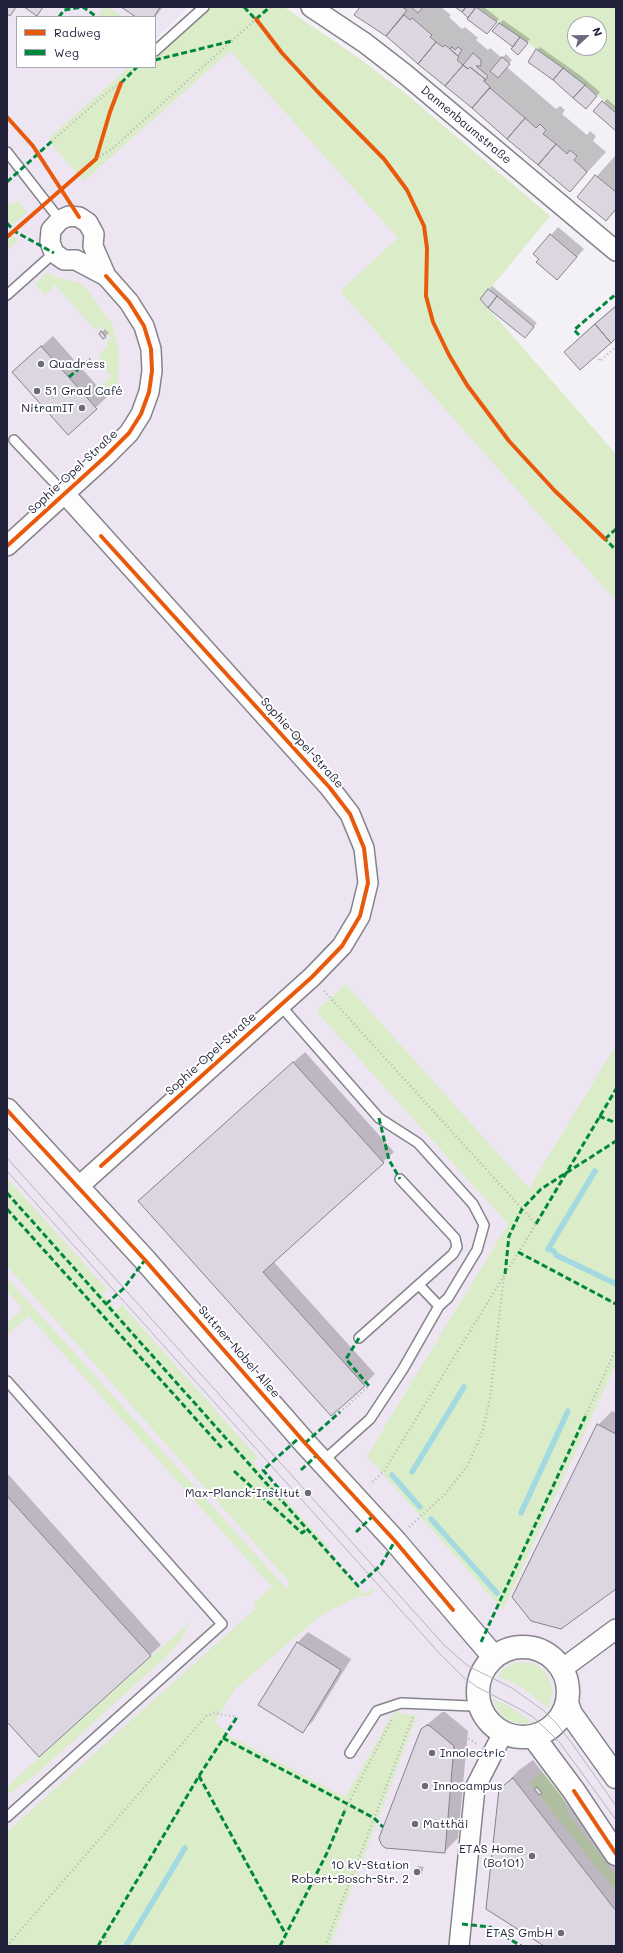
<!DOCTYPE html>
<html>
<head>
<meta charset="utf-8">
<style>
  body { margin:0 }
  #map { position:relative; width:623px; height:1953px; overflow:hidden; background:#f4f1f6; font-family:Mali,sans-serif }
  canvas { display:block }
  .frame { position:absolute; inset:0; border:8px solid #22223b; pointer-events:none }
  .legend { position:absolute; left:16px; top:16px; width:140px; height:52px; box-sizing:border-box; background:#fff; border:1px solid #a7a7b1; margin:0; padding:5px 7px; list-style:none; font-size:12px; color:#22223b }
  .legend li { display:flex; align-items:center; gap:8px; height:20px }
  .legend b { width:20px; border:1px solid #a7a7b1 }
  .north { position:absolute; left:567px; top:16px; width:40px; height:40px; box-sizing:border-box; background:#fff; border:1px solid #a7a7b1; border-radius:50%; rotate:68deg; font-size:11px; font-weight:700; line-height:16px; text-align:center; color:#22223b }
  .north::after { content:''; display:block; margin:auto; width:14px; height:18px; background:#6c6a7c; clip-path:polygon(50% 0,100% 100%,50% 72%,0 100%) }
</style>
</head>
<body>
<div id="map">
<canvas width="623" height="1953"></canvas>
<div class="frame"></div>
<ul class="legend">
<li><b style="height:5px;background:#e8590c"></b>Radweg</li>
<li><b style="height:5px;background:#00873e"></b>Weg</li>
</ul>
<div class="north">N</div>
</div>
<script>
const context = document.querySelector('canvas').getContext('2d');
context.lineJoin = 'round';
function paint(path, color) { context.fillStyle = color; context.fill(path, 'evenodd'); }
const shape = rows => new Path2D(rows.map(r => 'M' + r).join(''));
function strokePath(path, color, width, dash) { context.strokeStyle = color; context.lineWidth = width; context.lineCap = dash ? 'butt' : 'round'; context.setLineDash(dash || []); context.stroke(path); }
function write(font, color, halo, rows, align = 'center') {
  context.font = font + ' Mali,sans-serif'; context.lineWidth = 4; context.setLineDash([]); context.textBaseline = 'middle'; context.strokeStyle = halo; context.fillStyle = color; for (const [text, x, y, turn = 0] of rows) {
    context.save(); context.translate(x, y); context.rotate((+turn || 0) * Math.PI / 180); context.textAlign = isNaN(turn) ? turn : align; if (halo) context.strokeText(text, 0, 0); context.fillText(text, 0, 0); context.restore();
  }
}
paint(shape([
  [7,7,188,7,155,40,155,17,17,17,17,67,155,67,155,44,196,7,284,7,360,59,406,94,550,216,481,300,616,454,616,1946,7,1946]
]), '#eee5f3');
paint(shape([
  [104,7,108,7,121,15,119,17,98,17],
  [196,7,284,7,360,59,406,94,550,216,481,300,616,454,616,601,340,291,398,238,230,51,84,181,53,146,49,138,129,67,155,67,155,44],
  [478,7,616,7,616,111,586,85],
  [575,24,599,24,599,48,575,48],
  [18,201,27,212,12,225,7,219,7,205],
  [7,229,18,241,7,250],
  [47,272,53,276,79,283,88,290,112,324,119,352,118,381,111,399,100,387,111,376,101,364,103,361,98,355,108,346,106,343,111,338,101,326,96,331,55,285,45,295,35,284],
  [346,984,529,1188,616,1045,616,1364,503,1610,367,1456,508,1224,316,1011],
  [7,1178,107,1289,102,1294,116,1310,122,1305,258,1458,253,1463,330,1549,326,1552,365,1594,373,1587,375,1591,368,1596,359,1596,321,1615,235,1689,215,1722,230,1736,345,1797,394,1712,417,1716,330,1946,7,1946,7,1832,256,1608,253,1604,272,1587,29,1316,7,1335,7,1323,23,1309,7,1291,7,1278,286,1588,291,1584,7,1266],
  [190,1622,181,1640,167,1656,32,1778,7,1795,7,1787,39,1757],
  [517,1662,533,1663,545,1672,552,1686,553,1694,548,1708,524,1689,498,1676,503,1669],
  [493,1699,507,1705,532,1722,521,1724,506,1719,499,1713],
  [549,1768,556,1780,570,1816,616,1876,616,1892,539,1795,542,1793,537,1787,534,1789,531,1785,531,1781]
]), '#dbedc8');
paint(shape([
  [123,7,163,7,155,17,138,17],
  [361,7,441,7,451,15,449,17,462,29,465,27,478,38,476,40,488,50,490,48,502,58,506,54,512,60,507,66,509,69,556,109,560,106,565,110,562,114,587,135,590,131,596,136,593,141,606,152,570,191,386,35],
  [456,7,484,7,499,19,490,29],
  [503,20,530,39,521,50,493,31],
  [540,47,581,76,600,92,589,105,537,50],
  [607,99,616,107,616,130,595,111],
  [615,156,616,210,606,220,578,197],
  [558,227,584,249,557,279,535,254],
  [492,286,537,323,528,334,482,299],
  [616,305,616,337,565,352,584,333],
  [105,329,109,333,103,338,100,334],
  [53,336,107,397,68,433,24,362],
  [305,1052,394,1152,273,1261,375,1374,332,1415,150,1190],
  [612,1411,616,1413,616,1588,598,1425],
  [7,1473,161,1645,150,1655,7,1720],
  [308,1632,351,1659,313,1721,303,1731,297,1643],
  [442,1712,445,1712,468,1731,458,1838,444,1852,422,1729],
  [533,1760,616,1867,616,1946,546,1946,500,1790,519,1770],
  [418,1866,424,1867,421,1873,415,1869]
]), '#0003');
strokePath(shape([
  [595,1171,548,1249,554,1251,556,1255,616,1284],
  [412,1472,464,1387],
  [392,1475,420,1507],
  [521,1513,568,1411],
  [431,1519,497,1593],
  [126,1946,185,1848]
]), '#a3dae2', 5.5);
const building = shape([
  [7,7,16,7,10,16,7,14,7,7],
  [24,7,43,7,37,16,24,7],
  [121,7,160,7,154,17,136,17,121,7],
  [360,7,402,7,407,10,386,36,354,15,360,7],
  [411,7,423,7,418,13,411,7],
  [455,7,466,7,462,12,455,7],
  [466,7,476,7,468,18,462,12,466,7],
  [476,7,497,22,487,34,467,19,476,7],
  [404,15,410,20,412,18,432,35,430,37,436,42,418,64,386,36,404,15],
  [499,23,520,37,513,47,492,31,499,23],
  [520,37,528,43,518,55,511,49,520,37],
  [436,42,443,47,445,45,450,49,459,57,457,60,463,65,445,86,418,64,436,42],
  [452,47,455,50,458,47,462,50,458,56,450,49,452,47],
  [536,49,563,68,553,80,528,62,536,49],
  [473,53,481,60,481,66,476,66,488,76,484,82,485,79,470,67,468,69,463,65,473,53],
  [502,57,510,64,498,78,490,71,502,57],
  [463,65,468,69,470,67,485,79,484,81,490,87,472,108,445,86,463,65],
  [563,68,585,85,573,98,553,80,563,68],
  [585,85,597,96,586,109,573,98,585,85],
  [490,88,525,118,507,139,472,108,490,88],
  [602,101,616,113,616,131,593,111,602,101],
  [525,118,536,128,540,124,546,130,543,134,556,144,538,165,507,139,525,118],
  [556,144,567,154,570,150,577,156,574,160,587,172,570,192,538,165,556,144],
  [595,175,616,192,616,209,606,221,577,197,595,175],
  [550,234,577,257,557,280,536,262,539,259,533,254,550,234],
  [488,289,497,296,488,308,480,299,488,289],
  [497,296,534,327,525,338,488,308,497,296],
  [616,306,616,338,611,343,595,324,616,306],
  [595,324,611,343,580,370,564,352,595,324],
  [101,331,106,337,103,339,99,334,101,331],
  [41,346,97,409,68,435,12,372,41,346],
  [293,1062,384,1163,263,1272,365,1386,331,1416,138,1201,293,1062],
  [597,1424,616,1434,616,1589,561,1629,531,1621,512,1597,597,1424],
  [7,1496,151,1656,39,1757,7,1722,7,1496],
  [297,1642,341,1670,303,1733,258,1705,297,1642],
  [427,1725,430,1726,454,1746,445,1853,385,1848,381,1844,379,1838,421,1729,427,1725],
  [513,1778,616,1911,616,1946,544,1946,486,1909,499,1789,513,1778],
  [537,1787,542,1793,539,1795,534,1789,537,1787],
  [414,1869,422,1870,421,1874,413,1873,414,1869]
]);
paint(building, '#dcd6e0');
strokePath(building, '#85848b', 1);
const service = shape([
  [155,51,204,7],
  [7,152,60,220],
  [7,295,54,253],
  [14,440,65,494],
  [280,1005,379,1118,418,1143,473,1204,484,1225,477,1250,448,1298,439,1306,403,1369,370,1419,322,1462],
  [419,1285,439,1306],
  [359,1338,453,1254,457,1247,455,1238,400,1179],
  [7,1381,222,1624,7,1817],
  [350,1753,377,1711,401,1703,471,1706,479,1704]
]);
const minor = shape([
  [311,7,365,43,405,74,616,251],
  [65,494,330,788,350,814,364,848,368,883,360,916,342,946,312,977,78,1187],
  [7,546,106,456,129,433,141,414,149,392,152,371,151,349,144,326,129,302,106,276,93,246,94,234,88,223,79,217,69,216,60,220,51,230,50,242,54,253,64,260,76,260,106,276],
  [562,1669,616,1629],
  [459,1946,475,1788,503,1733]
]);
const tertiary = shape([
  [7,1110,145,1260,305,1443,395,1541,494,1657],
  '478 1692a45 45 0 1 1 90 0a45 45 0 1 1-90 0Z',
  [567,1703,571,1714,616,1777],
  [533,1736,574,1791,616,1854]
]);
strokePath(service, '#85848b', 12);
strokePath(minor, '#85848b', 22);
strokePath(tertiary, '#85848b', 25);
strokePath(shape([
  [52,141,109,91,121,83],
  [96,159,113,148,256,19],
  [596,356,600,361,616,347],
  [324,991,536,1224,384,1471,370,1484],
  [340,1412,369,1386],
  [586,1415,616,1349],
  [409,1527,445,1494,468,1465,483,1430,490,1398,504,1276],
  [439,1718,478,1745],
  [345,1810,392,1719],
  [7,1946,206,1716,214,1713,237,1717],
  [106,1946,106,1932],
  [325,1946,413,1717]
]), '#b5b5b9', 2.5, [1, 3]);
strokePath(service, '#fdfdfe', 9);
strokePath(minor, '#fdfdfe', 19);
strokePath(tertiary, '#fdfdfe', 22);
strokePath(shape([
  [7,1158,444,1645,468,1666,512,1688,543,1710,556,1723,571,1742,616,1806],
  [7,1171,441,1655,463,1677,477,1687,520,1709,533,1717,547,1730,560,1743,616,1820]
]), '#b5b5b9', 1);
strokePath(shape([
  [244,7,258,22],
  [59,17,64,10,83,7,97,17],
  [256,19,270,7],
  [155,60,232,41],
  [121,83,137,67],
  [7,182,52,141],
  [7,223,14,231,54,253],
  [579,335,574,330,616,294],
  [69,377,90,359],
  [603,537,616,550],
  [605,539,616,529],
  [599,1116,616,1123],
  [379,1118,389,1160,400,1179],
  [7,1193,358,1586,381,1565,395,1541],
  [7,1209,222,1448],
  [536,1224,616,1089],
  [518,1252,616,1304],
  [505,1274,509,1236,522,1209,541,1189,616,1141],
  [106,1304,124,1288,145,1260],
  [359,1338,346,1359,369,1386],
  [305,1443,340,1412],
  [301,1470,316,1456],
  [234,1471,302,1533,307,1529],
  [275,1494,280,1490,263,1470,300,1437],
  [356,1532,372,1517],
  [481,1642,586,1415],
  [223,1738,374,1818,383,1827],
  [199,1776,286,1935],
  [462,1924,490,1927,521,1946],
  [98,1946,199,1776,237,1717],
  [280,1946,327,1853,345,1810]
]), '#00873e', 3, [6, 3]);
strokePath(shape([
  [256,19,282,53,317,91,384,159,407,190,424,226,427,248,426,296,433,322,449,355,467,385,509,441,555,491,605,539],
  [7,117,33,146,79,217],
  [7,237,96,159,110,112,121,83],
  [7,546,106,456,129,433,141,414,149,392,152,371,151,349,144,326,129,302,106,276],
  [7,1110,145,1260,305,1443,395,1541,453,1610],
  [101,1166,312,977,342,946,360,916,368,883,364,848,350,814,330,788,101,536],
  [574,1791,616,1854]
]), '#e8590c', 4);
for (const [x, y, r, color] of [
  [41,364,4,"#6c6a7c"],
  [37,391,4,"#6c6a7c"],
  [82,408,4,"#6c6a7c"],
  [308,1493,4,"#6c6a7c"],
  [432,1753,4,"#6c6a7c"],
  [425,1786,4,"#6c6a7c"],
  [415,1824,4,"#6c6a7c"],
  [532,1856,4,"#6c6a7c"],
  [417,1872,4,"#6c6a7c"],
  [561,1933,4,"#6c6a7c"]
]) { const dot = new Path2D(); dot.arc(x, y, r, 0, 2 * Math.PI); context.fillStyle = color; context.fill(dot); strokePath(dot, '#fff', 1.5); }
write('12px', '#22223b', '#fff', [
  ["Dannenbaumstraße",466,125,40],
  ["Sophie-Opel-Straße",73,472,-43],
  ["Sophie-Opel-Straße",302,743,48],
  ["Sophie-Opel-Straße",211,1054,-42],
  ["Suttner-Nobel-Allee",239,1352,49]
]);
write('12px', '#22223b', '#fff', [
  ["Quadress",49,364],
  ["51 Grad Café",45,391],
  ["NitramIT",74,408,"right"],
  ["Max-Planck-Institut",300,1493,"right"],
  ["Innolectric",440,1753],
  ["Innocampus",433,1786],
  ["Matthäi",423,1824],
  ["ETAS Home",524,1849,"right"],
  ["(Bo101)",524,1863,"right"],
  ["10 kV-Station",409,1865,"right"],
  ["Robert-Bosch-Str. 2",409,1879,"right"],
  ["ETAS GmbH",553,1933,"right"]
], 'left');
</script>
</body>
</html>
